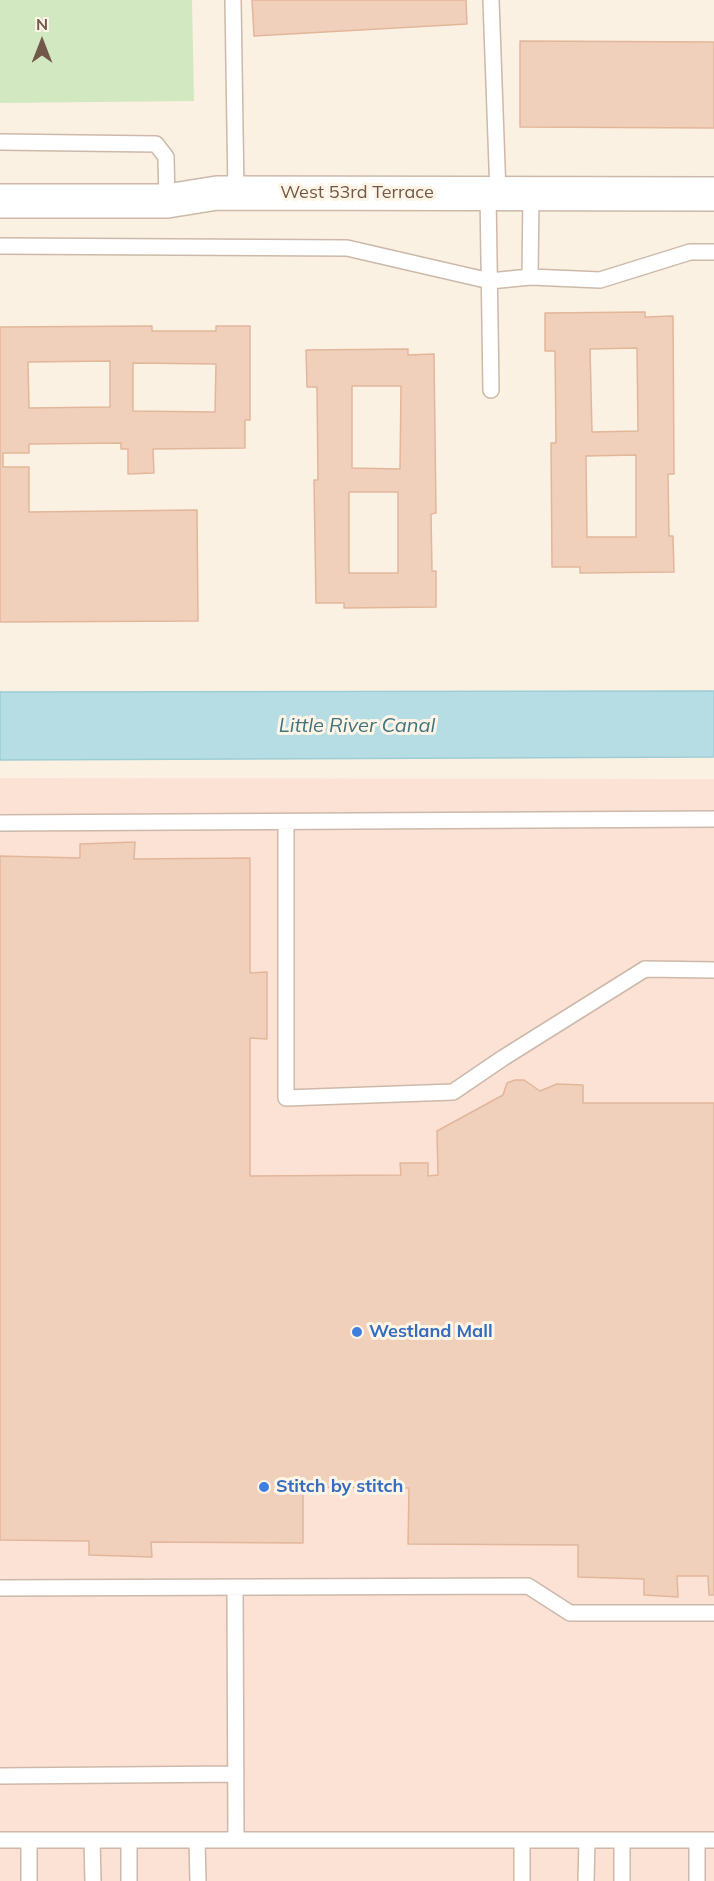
<!DOCTYPE html>
<html>
<head>
<meta charset="utf-8">
<style>
  body { margin:0 }
  #map { position:relative; width:714px; height:1881px; overflow:hidden; background:#fbf1e2; font-family:Mulish,sans-serif }
  canvas { display:block }
  .north { position:absolute; left:12px; top:12px; width:60px; height:60px; -webkit-text-stroke:4px #fff5e7; paint-order:stroke; rotate:0deg; font-size:16px; font-weight:700; line-height:24px; text-align:center; color:#725849 }
  .north::after { content:''; display:block; margin:auto; width:21px; height:27px; background:#725849; clip-path:polygon(50% 0,100% 100%,50% 72%,0 100%) }
</style>
</head>
<body>
<div id="map">
<canvas width="714" height="1881"></canvas>
<div class="north">N</div>
</div>
<script>
const context = document.querySelector('canvas').getContext('2d');
context.lineJoin = 'round';
function paint(path, color) { context.fillStyle = color; context.fill(path, 'evenodd'); }
const shape = rows => new Path2D(rows.map(r => 'M' + r).join(''));
function strokePath(path, color, width, dash) { context.strokeStyle = color; context.lineWidth = width; context.lineCap = dash ? 'butt' : 'round'; context.setLineDash(dash || []); context.stroke(path); }
function write(font, color, halo, rows, align = 'center') {
  context.font = font + ' Mulish,sans-serif'; context.lineWidth = 6; context.setLineDash([]); context.textBaseline = 'middle'; context.strokeStyle = halo; context.fillStyle = color; for (const [text, x, y, turn = 0] of rows) {
    context.save(); context.translate(x, y); context.rotate((+turn || 0) * Math.PI / 180); context.textAlign = isNaN(turn) ? turn : align; if (halo) context.strokeText(text, 0, 0); context.fillText(text, 0, 0); context.restore();
  }
}
paint(shape([
  [0,778,714,779,714,1881,0,1881]
]), '#fce1d5');
paint(shape([
  [0,0,192,0,194,101,0,103]
]), '#d1e8c1');
const water = shape([
  [714,691,714,757,0,760,0,692,714,691]
]);
paint(water, '#b7dde4');
strokePath(water, '#9dcdd5', 1.5);
const building = shape([
  [252,0,466,0,467,24,254,36,252,0],
  [520,41,714,42,714,128,520,127,520,41],
  [645,312,645,317,673,316,674,474,668,474,669,536,673,536,674,572,580,573,580,567,552,567,551,443,556,443,555,351,545,351,545,313,645,312],
  [637,348,638,431,592,432,590,349,637,348],
  [636,455,636,537,587,537,586,456,636,455],
  [152,326,152,331,216,331,216,326,250,326,250,420,245,420,245,448,153,449,154,473,128,474,128,449,121,449,121,443,29,444,29,453,3,453,3,467,29,467,29,512,197,510,198,621,0,622,0,327,152,326],
  [110,361,110,407,29,408,28,362,110,361],
  [133,363,216,364,215,412,133,411,133,363],
  [408,349,408,355,434,354,436,513,431,514,432,571,436,571,436,607,344,608,344,603,316,603,314,480,318,480,317,387,307,387,306,350,408,349],
  [352,386,401,386,400,469,352,468,352,386],
  [349,492,398,492,398,573,349,573,349,492],
  [135,842,134,859,250,858,250,973,267,972,267,1039,250,1038,250,1176,401,1175,400,1163,428,1163,428,1176,438,1175,437,1131,503,1095,507,1083,515,1080,524,1080,540,1091,557,1084,583,1085,583,1103,714,1103,714,1595,709,1595,708,1576,677,1576,678,1597,644,1595,644,1579,578,1577,578,1545,408,1544,409,1488,303,1487,303,1543,151,1542,152,1557,89,1555,89,1541,0,1540,0,856,80,858,80,844,135,842]
]);
paint(building, '#f0d0ba');
strokePath(building, '#e2b69b', 1.5);
const service = shape([
  [233,0,236,193],
  [491,0,498,194],
  [0,142,156,144,166,157,167,201],
  [488,194,491,390],
  [0,246,347,248,490,281,530,277,600,280,690,252,714,252],
  [530,277,531,194],
  [286,822,286,1098,453,1092,503,1058,645,969,714,970],
  [0,823,714,819],
  [235,1587,236,1840],
  [0,1588,528,1586,570,1613,714,1613],
  [0,1776,236,1774],
  [0,1840,714,1840],
  [92,1840,93,1881],
  [129,1840,129,1881],
  [197,1840,198,1881],
  [522,1840,522,1881],
  [29,1881,29,1840],
  [586,1881,587,1840],
  [622,1881,622,1840],
  [697,1881,697,1840]
]);
const tertiary = shape([
  [0,201,167,201,217,193,714,194]
]);
strokePath(service, '#ccb9a9', 18);
strokePath(tertiary, '#ccb9a9', 36);
strokePath(service, '#fff', 15);
strokePath(tertiary, '#fff', 33);
for (const [x, y, r, color] of [
  [357,1332,6,"#3f7fe0"],
  [264,1487,6,"#3f7fe0"]
]) { const dot = new Path2D(); dot.arc(x, y, r, 0, 2 * Math.PI); context.fillStyle = color; context.fill(dot); strokePath(dot, '#fff5e7', 2); }
write('18px', '#725849', '#fff5e7', [
  ["West 53rd Terrace",357,193]
]);
write('bold 18px', '#366cbe', '#fff5e7', [
  ["Westland Mall",369,1332],
  ["Stitch by stitch",276,1487]
], 'left');
write('italic 20px', '#40747f', '#fff5e7', [
  ["Little River Canal",357,726]
]);
</script>
</body>
</html>
